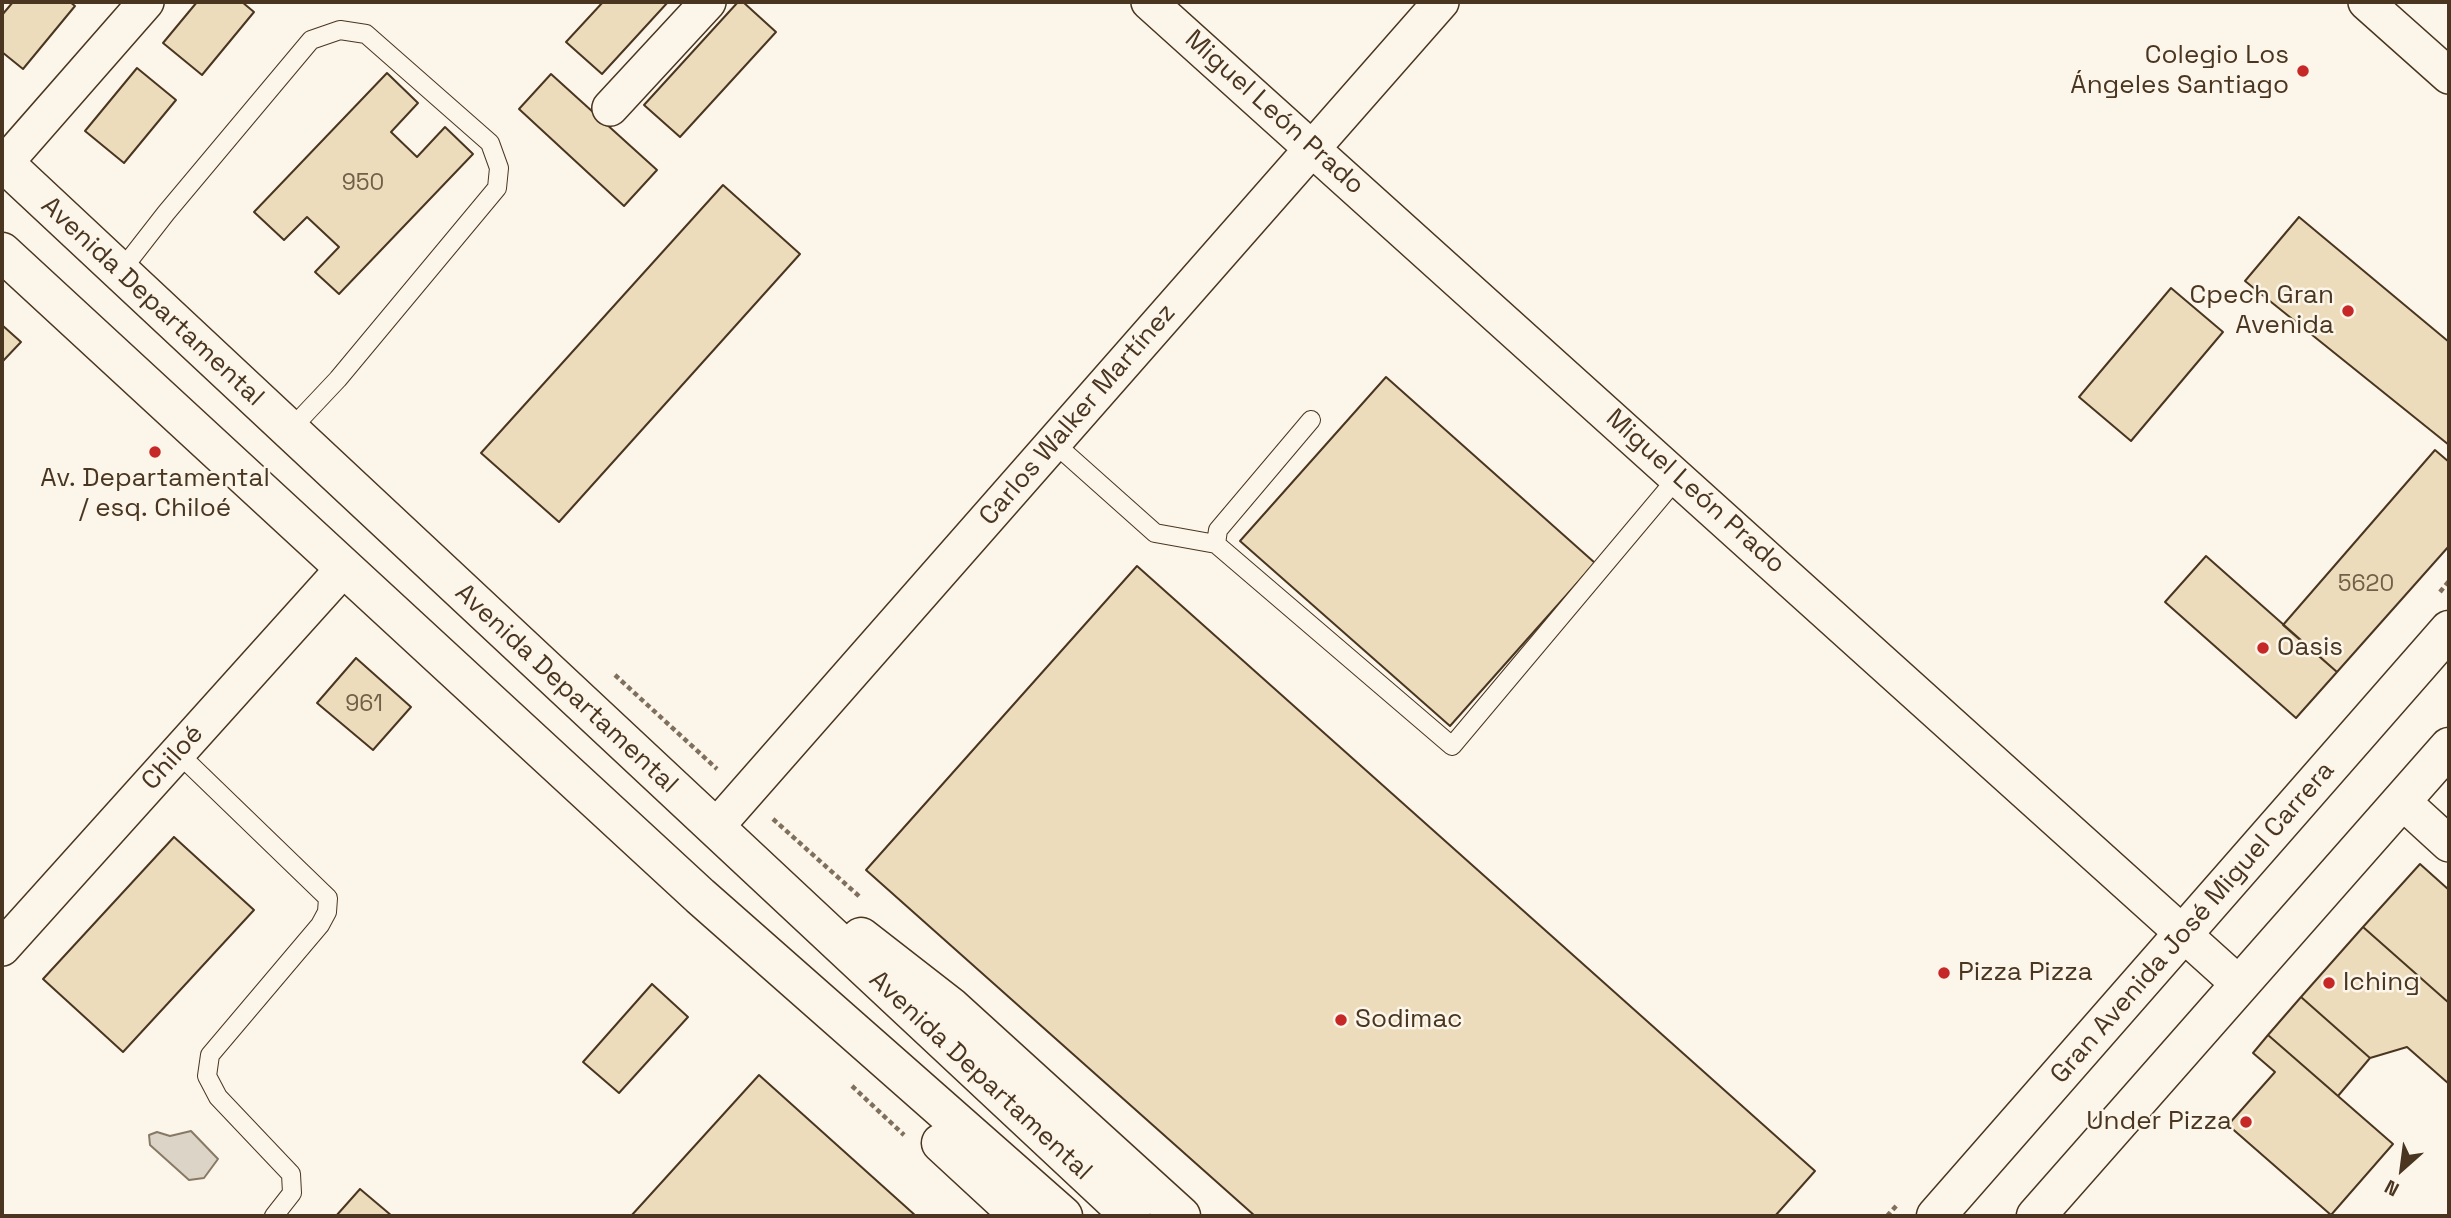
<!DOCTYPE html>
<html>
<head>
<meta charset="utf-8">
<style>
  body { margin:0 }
  #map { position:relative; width:2451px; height:1218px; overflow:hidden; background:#fbf6e9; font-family:"Space Grotesk",sans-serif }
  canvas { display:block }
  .frame { position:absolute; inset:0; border:4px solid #4a3520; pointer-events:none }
  .north { position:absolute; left:2367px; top:1134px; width:70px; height:70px; -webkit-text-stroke:5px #fbf6e9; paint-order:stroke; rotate:208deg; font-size:19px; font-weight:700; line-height:28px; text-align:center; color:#4a3520 }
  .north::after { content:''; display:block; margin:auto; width:24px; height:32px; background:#4a3520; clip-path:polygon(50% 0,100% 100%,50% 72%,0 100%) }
</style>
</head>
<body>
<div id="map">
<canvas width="2451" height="1218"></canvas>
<div class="frame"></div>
<div class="north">N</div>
</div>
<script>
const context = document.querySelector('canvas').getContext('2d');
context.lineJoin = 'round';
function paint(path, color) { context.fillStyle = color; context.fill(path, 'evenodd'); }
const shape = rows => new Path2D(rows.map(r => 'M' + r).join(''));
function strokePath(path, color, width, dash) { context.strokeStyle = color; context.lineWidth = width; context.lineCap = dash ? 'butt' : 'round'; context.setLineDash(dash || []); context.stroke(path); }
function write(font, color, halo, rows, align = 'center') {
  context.font = font + ' "Space Grotesk",sans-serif'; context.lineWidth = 5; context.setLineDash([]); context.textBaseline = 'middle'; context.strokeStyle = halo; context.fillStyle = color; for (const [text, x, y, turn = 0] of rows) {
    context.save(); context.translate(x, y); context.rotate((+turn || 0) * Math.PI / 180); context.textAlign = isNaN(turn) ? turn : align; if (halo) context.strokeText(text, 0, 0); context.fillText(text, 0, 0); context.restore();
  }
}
const water = shape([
  [191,1131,218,1159,204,1178,189,1180,150,1145,149,1135,157,1132,170,1136,191,1131]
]);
paint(water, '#dcd4c6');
strokePath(water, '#887966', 2);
const building = shape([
  [13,2,70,2,75,6,23,69,2,52,2,15,13,2],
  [197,2,242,2,254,12,202,75,163,43,197,2],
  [603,2,668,2,602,74,566,42,603,2],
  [738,2,743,2,776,32,680,137,644,105,738,2],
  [137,68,176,100,124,163,85,131,137,68],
  [387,73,418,103,391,132,417,157,445,127,473,154,339,294,315,272,339,247,307,217,284,240,254,212,387,73],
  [551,74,657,170,624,206,519,109,551,74],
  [723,185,800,254,559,522,481,453,723,185],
  [2299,217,2449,342,2449,445,2245,281,2299,217],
  [2171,288,2223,332,2131,441,2079,397,2171,288],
  [2,325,21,342,2,362,2,325],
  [1386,377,1595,563,1450,726,1240,541,1386,377],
  [2435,450,2449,462,2449,546,2337,672,2283,625,2435,450],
  [2206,556,2337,672,2296,718,2165,602,2206,556],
  [1137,566,1815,1171,1775,1216,1255,1216,866,870,1137,566],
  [356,658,411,707,373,750,317,703,356,658],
  [174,837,254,910,123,1052,43,979,174,837],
  [2420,864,2449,890,2449,1003,2363,927,2420,864],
  [2363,927,2449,1003,2449,1084,2407,1047,2370,1058,2301,997,2363,927],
  [652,984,688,1017,619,1093,583,1062,652,984],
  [2301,997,2370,1058,2338,1096,2268,1035,2301,997],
  [2268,1035,2393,1144,2331,1215,2228,1125,2275,1072,2253,1053,2268,1035],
  [759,1075,916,1216,631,1216,759,1075],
  [360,1189,392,1216,336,1216,360,1189]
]);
paint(building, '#ecdcbc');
strokePath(building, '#4a3520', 2);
const lane = shape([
  [120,272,166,213,311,40,340,30,366,34,490,143,499,168,497,188,338,379,289,431],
  [1311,420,1218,530,1216,544,1452,746,1678,477],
  [1054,443,1155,533,1216,544],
  [178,753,328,898,327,912,320,925,210,1055,207,1076,218,1097,291,1174,292,1193,274,1216]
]);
const street = shape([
  [1149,2,2240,985],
  [2366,2,2449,76],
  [610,108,708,2],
  [5,163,146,2],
  [2402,801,2449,844],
  [715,828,1441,2],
  [2,948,344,568]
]);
const primary = shape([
  [2,161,1131,1216],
  [2,252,700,896,1063,1216],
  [861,937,951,1007,1181,1216],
  [941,1143,1020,1216],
  [1936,1216,2449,630],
  [2036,1216,2449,747]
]);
strokePath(lane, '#4a3520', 20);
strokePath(street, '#4a3520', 38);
strokePath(primary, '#4a3520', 41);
strokePath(shape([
  [2440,592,2449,581],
  [615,675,717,769],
  [773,819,860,897],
  [852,1086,904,1135],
  [1887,1216,1898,1204]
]), '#7f6f5c', 4.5, [5, 3.5]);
strokePath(lane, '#fbf6e9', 18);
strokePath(street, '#fbf6e9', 35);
strokePath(primary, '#fbf6e9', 38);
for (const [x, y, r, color] of [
  [2303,71,7,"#c62828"],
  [2348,311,7,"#c62828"],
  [155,452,7,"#c62828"],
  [2263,648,7,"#c62828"],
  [1944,973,7,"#c62828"],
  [2329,983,7,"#c62828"],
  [1341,1020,7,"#c62828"],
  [2246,1122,7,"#c62828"]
]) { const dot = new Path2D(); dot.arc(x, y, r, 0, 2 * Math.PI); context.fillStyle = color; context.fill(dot); strokePath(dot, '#fbf6e9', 2.5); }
write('23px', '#725f47', null, [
  ["950",363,184],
  ["5620",2366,585],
  ["961",364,705]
]);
write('26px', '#4a3520', '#fbf6e9', [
  ["Colegio Los",2289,56,"right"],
  ["Ángeles Santiago",2289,86,"right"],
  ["Cpech Gran",2334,296,"right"],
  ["Avenida",2334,326,"right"],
  ["Av. Departamental",155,479,"center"],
  ["/ esq. Chiloé",155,509,"center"],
  ["Oasis",2277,648],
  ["Pizza Pizza",1958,973],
  ["Iching",2343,983],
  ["Sodimac",1355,1020],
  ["Under Pizza",2232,1122,"right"]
], 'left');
write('26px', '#4a3520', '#fbf6e9', [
  ["Miguel León Prado",1274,113,42],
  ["Avenida Departamental",152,302,43],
  ["Carlos Walker Martínez",1078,415,-49],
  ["Miguel León Prado",1695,492,42],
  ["Avenida Departamental",566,689,43],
  ["Chiloé",173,758,-48],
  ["Gran Avenida José Miguel Carrera",2193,923,-49],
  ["Avenida Departamental",980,1076,43]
]);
</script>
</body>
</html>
